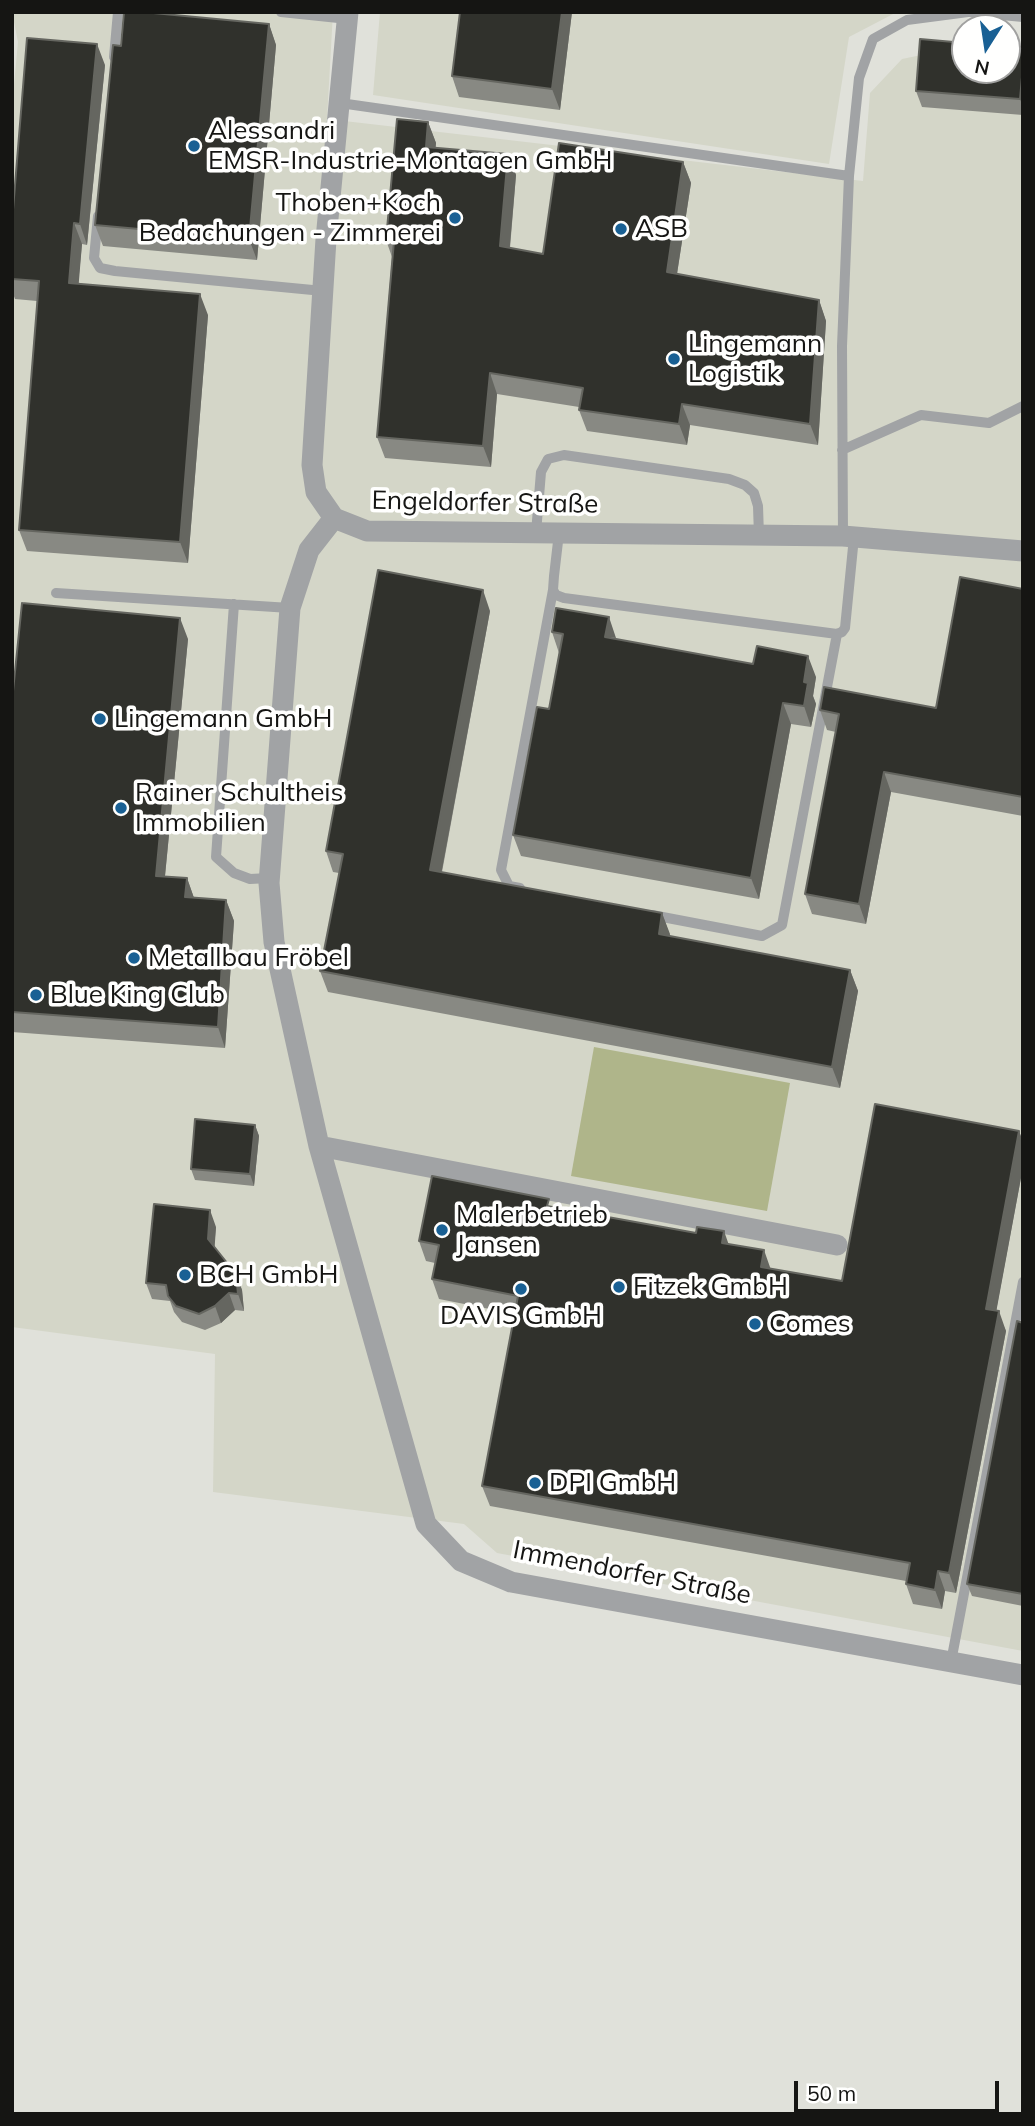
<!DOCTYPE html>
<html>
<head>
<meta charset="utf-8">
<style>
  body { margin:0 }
  #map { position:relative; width:1035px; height:2126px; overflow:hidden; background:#e0e1da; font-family:Mulish,sans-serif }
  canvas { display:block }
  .frame { position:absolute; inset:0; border:14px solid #151513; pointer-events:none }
  .north { position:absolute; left:951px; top:14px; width:70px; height:70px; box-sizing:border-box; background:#fffffe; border:2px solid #a1a1a0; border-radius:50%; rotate:192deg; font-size:19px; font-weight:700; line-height:28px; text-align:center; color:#151513 }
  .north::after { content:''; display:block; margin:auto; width:24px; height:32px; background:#196094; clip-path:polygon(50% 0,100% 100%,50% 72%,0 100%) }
  .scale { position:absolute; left:794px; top:2081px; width:205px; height:32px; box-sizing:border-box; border:4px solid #151513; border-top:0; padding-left:9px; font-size:21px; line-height:24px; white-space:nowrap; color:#151513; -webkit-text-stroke:5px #fffffe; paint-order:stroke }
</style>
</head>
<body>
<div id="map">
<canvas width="1035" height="2126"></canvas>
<div class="frame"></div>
<div class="north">N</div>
<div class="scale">50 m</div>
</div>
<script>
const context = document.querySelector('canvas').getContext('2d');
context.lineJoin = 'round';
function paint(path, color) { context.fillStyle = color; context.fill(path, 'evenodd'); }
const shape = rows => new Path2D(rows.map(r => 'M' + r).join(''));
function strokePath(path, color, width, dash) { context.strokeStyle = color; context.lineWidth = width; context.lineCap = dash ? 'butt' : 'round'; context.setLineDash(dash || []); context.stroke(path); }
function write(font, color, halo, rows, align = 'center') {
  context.font = font + ' Mulish,sans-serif'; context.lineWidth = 7; context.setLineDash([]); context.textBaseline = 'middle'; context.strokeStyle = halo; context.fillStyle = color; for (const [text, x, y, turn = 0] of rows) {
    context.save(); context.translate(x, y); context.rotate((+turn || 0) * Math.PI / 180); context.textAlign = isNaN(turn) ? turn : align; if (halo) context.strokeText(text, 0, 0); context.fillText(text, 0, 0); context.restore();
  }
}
paint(shape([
  [12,12,333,12,327,119,863,181,870,93,902,59,965,46,965,70,1007,70,1023,50,1023,1651,497,1553,464,1524,213,1492,215,1354,12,1327,12,106,18,42],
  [380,12,897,12,849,37,829,164,373,95]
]), '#d4d6c8');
paint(shape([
  [594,1047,790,1083,767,1211,571,1176]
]), '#afb58a');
strokePath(shape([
  [281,12,348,19],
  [970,12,1023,17],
  [114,57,118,12],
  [340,103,849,176],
  [98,216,94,258,100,268,115,271,323,291],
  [842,450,921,415,989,423,1023,406],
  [536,533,541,472,548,459,564,455,729,479,745,485,754,493,758,506,759,536],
  [559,533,554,576,553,590,556,595,564,598,837,634,842,632,845,628,854,537],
  [843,536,842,346,849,176,859,78,873,39,907,20,968,12],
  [56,593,290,608],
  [234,604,216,857,234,873,250,879,269,878],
  [520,888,509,886,501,870,553,590],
  [652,915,762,936,782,925,837,634],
  [951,1662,1023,1282]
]), '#a1a3a5', 10);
strokePath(shape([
  [348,12,326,239,312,465,316,492,334,518,367,531,843,536,1023,551],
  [334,518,309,550,290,608,269,883,274,942,319,1146,426,1524,461,1561,511,1582,1023,1675],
  [319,1146,837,1245]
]), '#a1a3a5', 21);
paint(shape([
  [460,12,572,12,560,110,459,97,452,76],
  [269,24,276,45,257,260,103,246,95,225,121,46],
  [1023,47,1023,115,922,107,916,91],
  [105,65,87,245,82,244,78,284,208,315,188,563,27,551,19,530,37,301,15,299,12,291,12,222],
  [428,122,436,143,435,148,508,154,516,175,510,248,543,254,683,162,691,183,677,274,819,300,826,321,818,445,690,425,687,445,587,431,579,410,579,407,497,394,491,467,385,458,377,437,392,257,386,240],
  [1023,589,1023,816,891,792,866,924,812,914,805,894,836,732,827,730,820,710,936,708],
  [490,611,442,872,662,913,670,936,850,970,858,991,840,1088,328,992,320,971,339,873,333,872,326,851],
  [552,632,616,639,816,677,813,696,816,704,811,727,791,724,759,899,521,856,513,835,549,709,559,653],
  [188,639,165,876,187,878,194,898,226,900,234,921,225,1048,12,1032,12,701],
  [255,1125,259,1136,254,1186,195,1180,191,1169],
  [1019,1131,1023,1142,1023,1167,996,1311,1006,1331,956,1593,945,1591,942,1609,913,1604,906,1584,906,1581,490,1506,482,1486,515,1314,439,1299,432,1279,435,1263,426,1261,419,1241,552,1207,729,1244,771,1269,842,1281],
  [216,1227,214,1247,236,1274,242,1290,244,1311,235,1310,221,1323,205,1330,182,1322,174,1312,170,1301,152,1299,146,1283],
  [1023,1323,1023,1606,972,1596,967,1584]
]), '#888983');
paint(shape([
  [562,12,572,12,560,110,552,89],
  [269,24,276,45,257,260,249,239],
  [97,44,105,65,87,245,80,224],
  [1023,66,1023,107,1020,99],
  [428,122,436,143,434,168,426,147],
  [508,154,516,175,508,267,500,246],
  [683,162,691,183,674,293,667,272],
  [74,223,82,244,77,304,69,283],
  [200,294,208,315,188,563,180,542],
  [819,300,826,321,818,445,810,424],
  [490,373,497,394,491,467,483,446],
  [682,404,690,425,687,445,679,424],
  [483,590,490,611,438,891,430,870],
  [609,617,616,638,605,637],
  [180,618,188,639,163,896,156,876],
  [808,656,816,677,813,696,816,704,811,727,804,706,804,682],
  [783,703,791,724,759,899,751,878],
  [884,772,891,792,866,924,859,904],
  [187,878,194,898,185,897],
  [226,900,234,921,225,1048,218,1027],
  [662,913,670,934,666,955,659,934],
  [850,970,858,991,840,1088,832,1067],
  [255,1125,259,1136,254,1186,250,1174],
  [1019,1131,1023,1142,1023,1167,993,1329,986,1309],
  [210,1210,216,1227,214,1256,208,1239],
  [724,1231,731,1251,722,1243],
  [764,1250,771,1270,761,1267],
  [236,1274,242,1290,244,1311,238,1294],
  [229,1293,235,1310,221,1323,215,1306],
  [999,1311,1006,1331,956,1593,949,1573],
  [938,1571,945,1591,942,1609,935,1590]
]), '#656660');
const building = shape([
  [124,12,143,12,269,24,249,239,95,225,113,45,121,46,124,12],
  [460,12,562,12,552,89,452,76,460,12],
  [27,38,97,44,80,224,74,223,69,283,200,294,180,542,19,530,39,281,12,279,12,222,27,38],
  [920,39,965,43,965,70,1007,70,1007,46,1023,47,1023,66,1020,99,916,91,920,39],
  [397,119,428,122,426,147,508,154,500,246,543,254,559,143,683,162,667,272,819,300,810,424,682,404,679,424,579,410,583,388,490,373,483,446,377,437,394,241,386,240,397,119],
  [378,570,483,590,430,870,662,913,659,934,850,970,832,1067,320,971,343,854,326,851,378,570],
  [960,577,1023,589,1023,797,884,772,859,904,805,894,839,714,820,710,824,687,936,708,960,577],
  [22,603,180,618,156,876,187,878,185,897,226,900,218,1027,12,1012,12,701,22,603],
  [556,608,609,617,605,637,753,664,757,646,808,656,804,682,808,683,804,706,783,703,751,878,513,835,537,707,549,709,563,634,552,632,556,608],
  [875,1104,1019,1131,986,1309,999,1311,949,1573,938,1571,935,1590,906,1584,910,1563,482,1486,518,1296,432,1279,439,1245,419,1241,432,1176,549,1199,547,1206,696,1233,697,1227,724,1231,722,1243,764,1250,761,1267,842,1281,875,1104],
  [195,1119,255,1125,250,1174,191,1169,195,1119],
  [154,1204,210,1210,208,1239,236,1274,238,1294,229,1293,215,1306,199,1314,176,1306,168,1296,166,1285,146,1283,154,1204],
  [1017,1321,1023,1323,1023,1594,967,1584,1017,1321]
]);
paint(building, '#30312c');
strokePath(building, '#656660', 2);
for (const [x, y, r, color] of [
  [194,146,7,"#196094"],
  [455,218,7,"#196094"],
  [621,229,7,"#196094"],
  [674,359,7,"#196094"],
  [100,719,7,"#196094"],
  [121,808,7,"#196094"],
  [134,958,7,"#196094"],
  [36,995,7,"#196094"],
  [442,1230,7,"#196094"],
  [185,1275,7,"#196094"],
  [619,1287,7,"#196094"],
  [521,1289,7,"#196094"],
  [755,1324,7,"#196094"],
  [535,1483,7,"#196094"]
]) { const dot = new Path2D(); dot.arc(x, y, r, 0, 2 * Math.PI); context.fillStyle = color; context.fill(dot); strokePath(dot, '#fffffe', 2.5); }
write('26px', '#151513', '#fffffe', [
  ["Alessandri",208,131],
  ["EMSR-Industrie-Montagen GmbH",208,161],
  ["Thoben+Koch",441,203,"right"],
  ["Bedachungen - Zimmerei",441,233,"right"],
  ["ASB",635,229],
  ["Lingemann",688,344],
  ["Logistik",688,374],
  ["Lingemann GmbH",114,719],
  ["Rainer Schultheis",135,793],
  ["Immobilien",135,823],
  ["Metallbau Fröbel",148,958],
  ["Blue King Club",50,995],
  ["Malerbetrieb",456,1215],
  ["Jansen",456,1245],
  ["BCH GmbH",199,1275],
  ["Fitzek GmbH",633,1287],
  ["DAVIS GmbH",521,1316,"center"],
  ["Comes",769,1324],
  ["DPI GmbH",549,1483]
], 'left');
write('26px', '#151513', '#fffffe', [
  ["Engeldorfer Straße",485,503,1],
  ["Immendorfer Straße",632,1573,11]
]);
</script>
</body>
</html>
